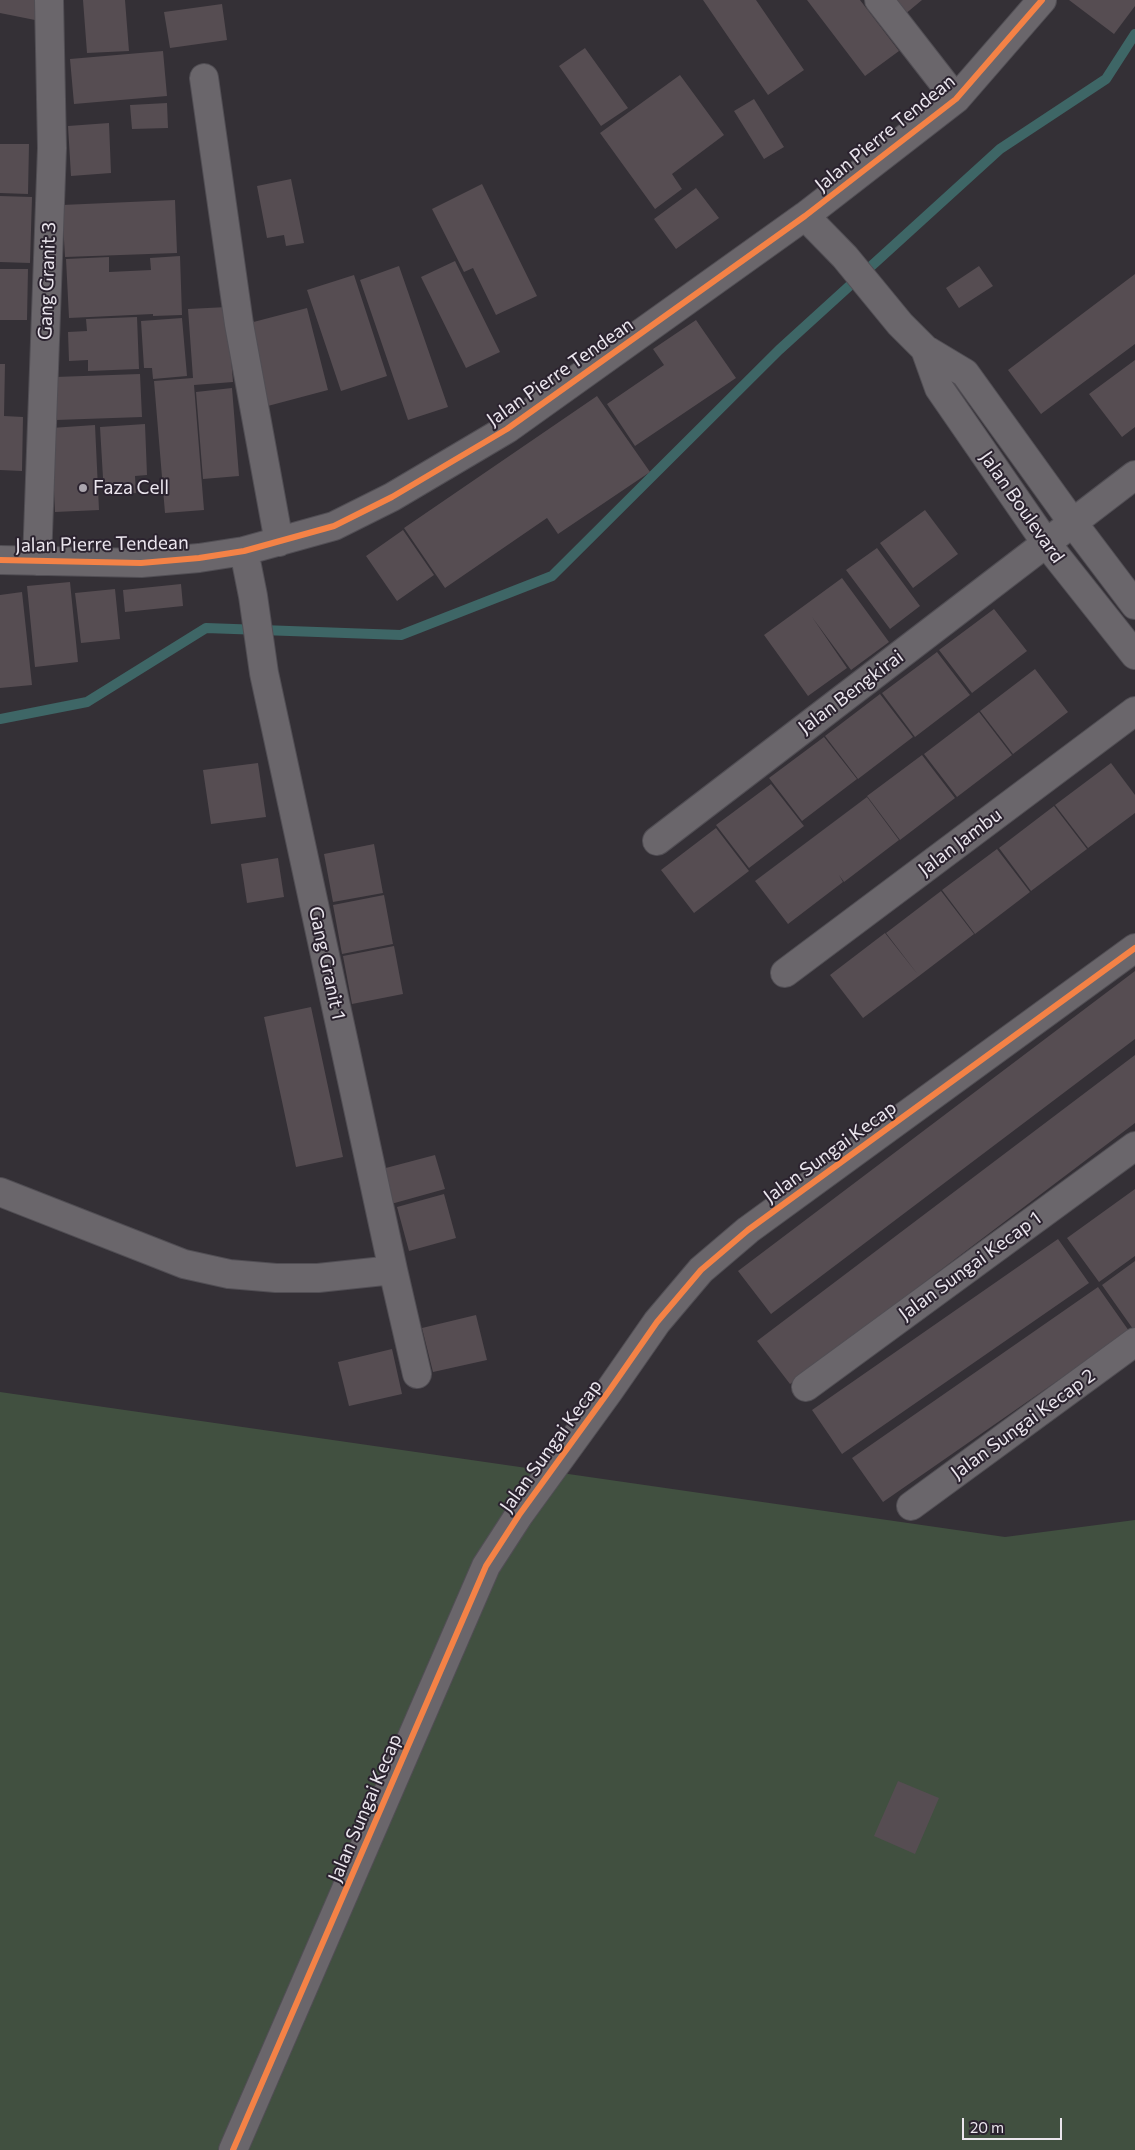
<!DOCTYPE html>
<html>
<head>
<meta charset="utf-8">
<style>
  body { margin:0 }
  #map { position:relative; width:1135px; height:2150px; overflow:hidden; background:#343036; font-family:Commissioner,sans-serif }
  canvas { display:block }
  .scale { position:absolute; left:962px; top:2118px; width:100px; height:22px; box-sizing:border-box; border:2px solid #ebe6ee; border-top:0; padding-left:6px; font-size:15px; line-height:18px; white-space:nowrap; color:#ebe6ee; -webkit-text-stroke:4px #2b232f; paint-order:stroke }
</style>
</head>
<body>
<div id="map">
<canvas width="1135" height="2150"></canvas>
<div class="scale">20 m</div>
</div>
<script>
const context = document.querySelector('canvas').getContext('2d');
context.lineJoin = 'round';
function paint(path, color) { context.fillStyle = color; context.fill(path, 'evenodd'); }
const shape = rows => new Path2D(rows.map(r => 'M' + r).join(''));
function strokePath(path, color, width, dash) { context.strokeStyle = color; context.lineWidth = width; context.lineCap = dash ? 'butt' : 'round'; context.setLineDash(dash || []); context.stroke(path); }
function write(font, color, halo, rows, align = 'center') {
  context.font = font + ' Commissioner,sans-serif'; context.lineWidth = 4; context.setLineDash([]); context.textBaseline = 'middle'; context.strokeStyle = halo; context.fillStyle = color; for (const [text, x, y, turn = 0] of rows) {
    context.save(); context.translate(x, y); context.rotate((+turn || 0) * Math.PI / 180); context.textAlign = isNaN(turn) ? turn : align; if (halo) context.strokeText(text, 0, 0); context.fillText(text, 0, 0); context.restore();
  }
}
paint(shape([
  [0,1392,1005,1537,1135,1520,1135,2150,0,2150]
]), '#415040');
strokePath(shape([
  [0,719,87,702,206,628,401,635,552,576,779,350,1000,149,1106,79,1135,34]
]), '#3e6666', 10);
paint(shape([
  [0,0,39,0,35,20,0,13],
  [83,0,125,0,129,51,87,53],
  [703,0,756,0,804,70,768,95],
  [807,0,860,0,899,51,865,76],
  [892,0,922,0,904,15],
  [1069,0,1135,0,1135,6,1114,34],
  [222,4,227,40,170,48,164,12],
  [585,48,628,108,601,126,559,66],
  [163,51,167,96,74,104,70,59],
  [680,75,724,135,672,174,682,189,655,209,600,133],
  [754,99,784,147,764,159,734,111],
  [167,103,168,128,132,129,130,105],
  [109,123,111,173,71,176,68,126],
  [0,144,29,144,28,194,0,193],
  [291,179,304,243,286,246,284,235,267,238,257,186],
  [482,184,537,296,496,315,473,268,464,272,432,209],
  [696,188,719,218,676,249,654,219],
  [0,196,32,197,30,263,0,262],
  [175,200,177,253,65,257,62,205],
  [180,256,182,315,153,316,153,314,69,318,66,259,109,257,109,272,151,270,150,258],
  [455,261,500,352,466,368,421,277],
  [399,266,448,407,408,420,360,280],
  [979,266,993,286,959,308,946,288],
  [0,269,28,269,27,320,0,320],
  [1135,274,1135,344,1041,414,1008,370],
  [354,275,387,376,341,391,307,290],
  [227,307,233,382,194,385,204,510,165,513,154,381,193,378,188,309],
  [307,308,328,390,264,407,242,325],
  [137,317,139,369,88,371,88,360,69,361,68,332,87,331,86,319],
  [182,318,187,376,153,379,152,368,144,368,141,321],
  [696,320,736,378,635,446,607,404,664,365,653,349],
  [1135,360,1135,427,1122,437,1089,394],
  [0,364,5,364,4,416,23,417,22,471,0,470],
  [140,374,142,417,56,420,55,377],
  [232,388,239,476,203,479,196,392],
  [597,396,650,472,558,534,547,518,445,588,404,528],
  [145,424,147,475,135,476,136,493,104,495,100,427],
  [95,425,99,510,55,512,51,428],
  [925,510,958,554,913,588,880,543],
  [403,530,434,575,397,601,366,556],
  [877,548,920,606,890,629,846,570],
  [842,578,889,642,851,670,812,617,847,668,808,696,764,635],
  [70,582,78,662,35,667,27,586],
  [181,584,183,606,125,612,123,590],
  [115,589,120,639,81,643,75,593],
  [22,592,32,685,0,688,0,595],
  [994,609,1027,651,972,693,939,650],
  [937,652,970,695,915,737,882,693],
  [1035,669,1068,712,1013,754,980,711],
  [880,694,913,737,858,779,825,736],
  [979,712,1012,755,957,797,924,754],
  [824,737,857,779,802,821,769,778],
  [922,755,955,798,900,840,867,796],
  [258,763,266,817,211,824,203,770],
  [1111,763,1135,795,1135,813,1088,848,1055,805],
  [771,784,804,826,749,868,716,825],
  [867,797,899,840,844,882,839,875,843,882,788,924,755,881],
  [1054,806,1087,849,1031,891,999,848],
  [716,828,749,871,694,913,661,870],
  [374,844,383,893,333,902,324,854],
  [997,849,1030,892,975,934,942,890],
  [278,858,284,897,247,903,241,864],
  [941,891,974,934,919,976,886,933],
  [384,895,393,944,342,954,333,905],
  [885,933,919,976,863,1018,830,975],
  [394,946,403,994,352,1004,343,956],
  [1135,971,1135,1039,771,1314,738,1271],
  [311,1007,343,1157,296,1167,264,1017],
  [1135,1055,1135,1123,790,1384,757,1341],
  [435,1155,445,1189,391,1204,382,1169],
  [1135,1189,1135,1256,1099,1282,1067,1238],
  [444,1194,456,1238,409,1251,397,1207],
  [1058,1239,1089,1283,842,1454,812,1410],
  [1135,1261,1135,1328,1133,1329,1102,1285],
  [1098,1287,1129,1331,883,1502,852,1458],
  [476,1315,487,1360,433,1372,422,1328],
  [392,1349,402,1394,349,1406,338,1362],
  [898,1781,939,1798,915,1854,874,1836]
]), '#564d52');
const minor = shape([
  [879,0,956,99],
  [204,78,239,324,279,542],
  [805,216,845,257,900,324,925,349,965,373,1073,523,1135,605],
  [925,349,939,388,1046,543,1135,655],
  [244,551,253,596,264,673,393,1270,417,1374],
  [0,560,141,563,199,558,244,551,334,526,392,497,507,429,805,216,956,99,1042,0],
  [37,561,52,148,49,0],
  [657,841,1135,475],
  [785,973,1135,711],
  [0,1192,184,1264,229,1274,276,1278,318,1278,393,1270],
  [806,1387,1135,1146],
  [911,1506,1135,1342],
  [233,2150,486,1566,519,1515,609,1391,657,1322,701,1270,748,1230,1135,948]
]);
strokePath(minor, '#514e54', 30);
strokePath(minor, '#6a666b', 28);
strokePath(shape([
  [0,560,141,563,199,558,244,551,334,526,392,497,507,429,805,216,956,99,1042,0],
  [233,2150,486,1566,519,1515,609,1391,657,1322,701,1270,748,1230,1135,948]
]), '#f48246', 6);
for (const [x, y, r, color] of [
  [83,488,5,"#aba6ae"]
]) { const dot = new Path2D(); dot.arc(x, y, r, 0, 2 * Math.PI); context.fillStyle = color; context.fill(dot); strokePath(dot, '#2b232f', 2); }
write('19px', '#ebe6ee', '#2b232f', [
  ["Jalan Pierre Tendean",885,133,-39],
  ["Gang Granit 3",47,281,-88],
  ["Jalan Pierre Tendean",560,372,-35],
  ["Jalan Boulevard",1022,507,55],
  ["Jalan Pierre Tendean",102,544,-1],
  ["Jalan Bengkirai",851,692,-37],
  ["Jalan Jambu",960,842,-37],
  ["Gang Granit 1",327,963,78],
  ["Jalan Sungai Kecap",830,1152,-36],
  ["Jalan Sungai Kecap 1",970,1266,-36],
  ["Jalan Sungai Kecap 2",1023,1424,-36],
  ["Jalan Sungai Kecap",551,1446,-54],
  ["Jalan Sungai Kecap",365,1808,-67]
]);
write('19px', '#ebe6ee', '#2b232f', [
  ["Faza Cell",93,488]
], 'left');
</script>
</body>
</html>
